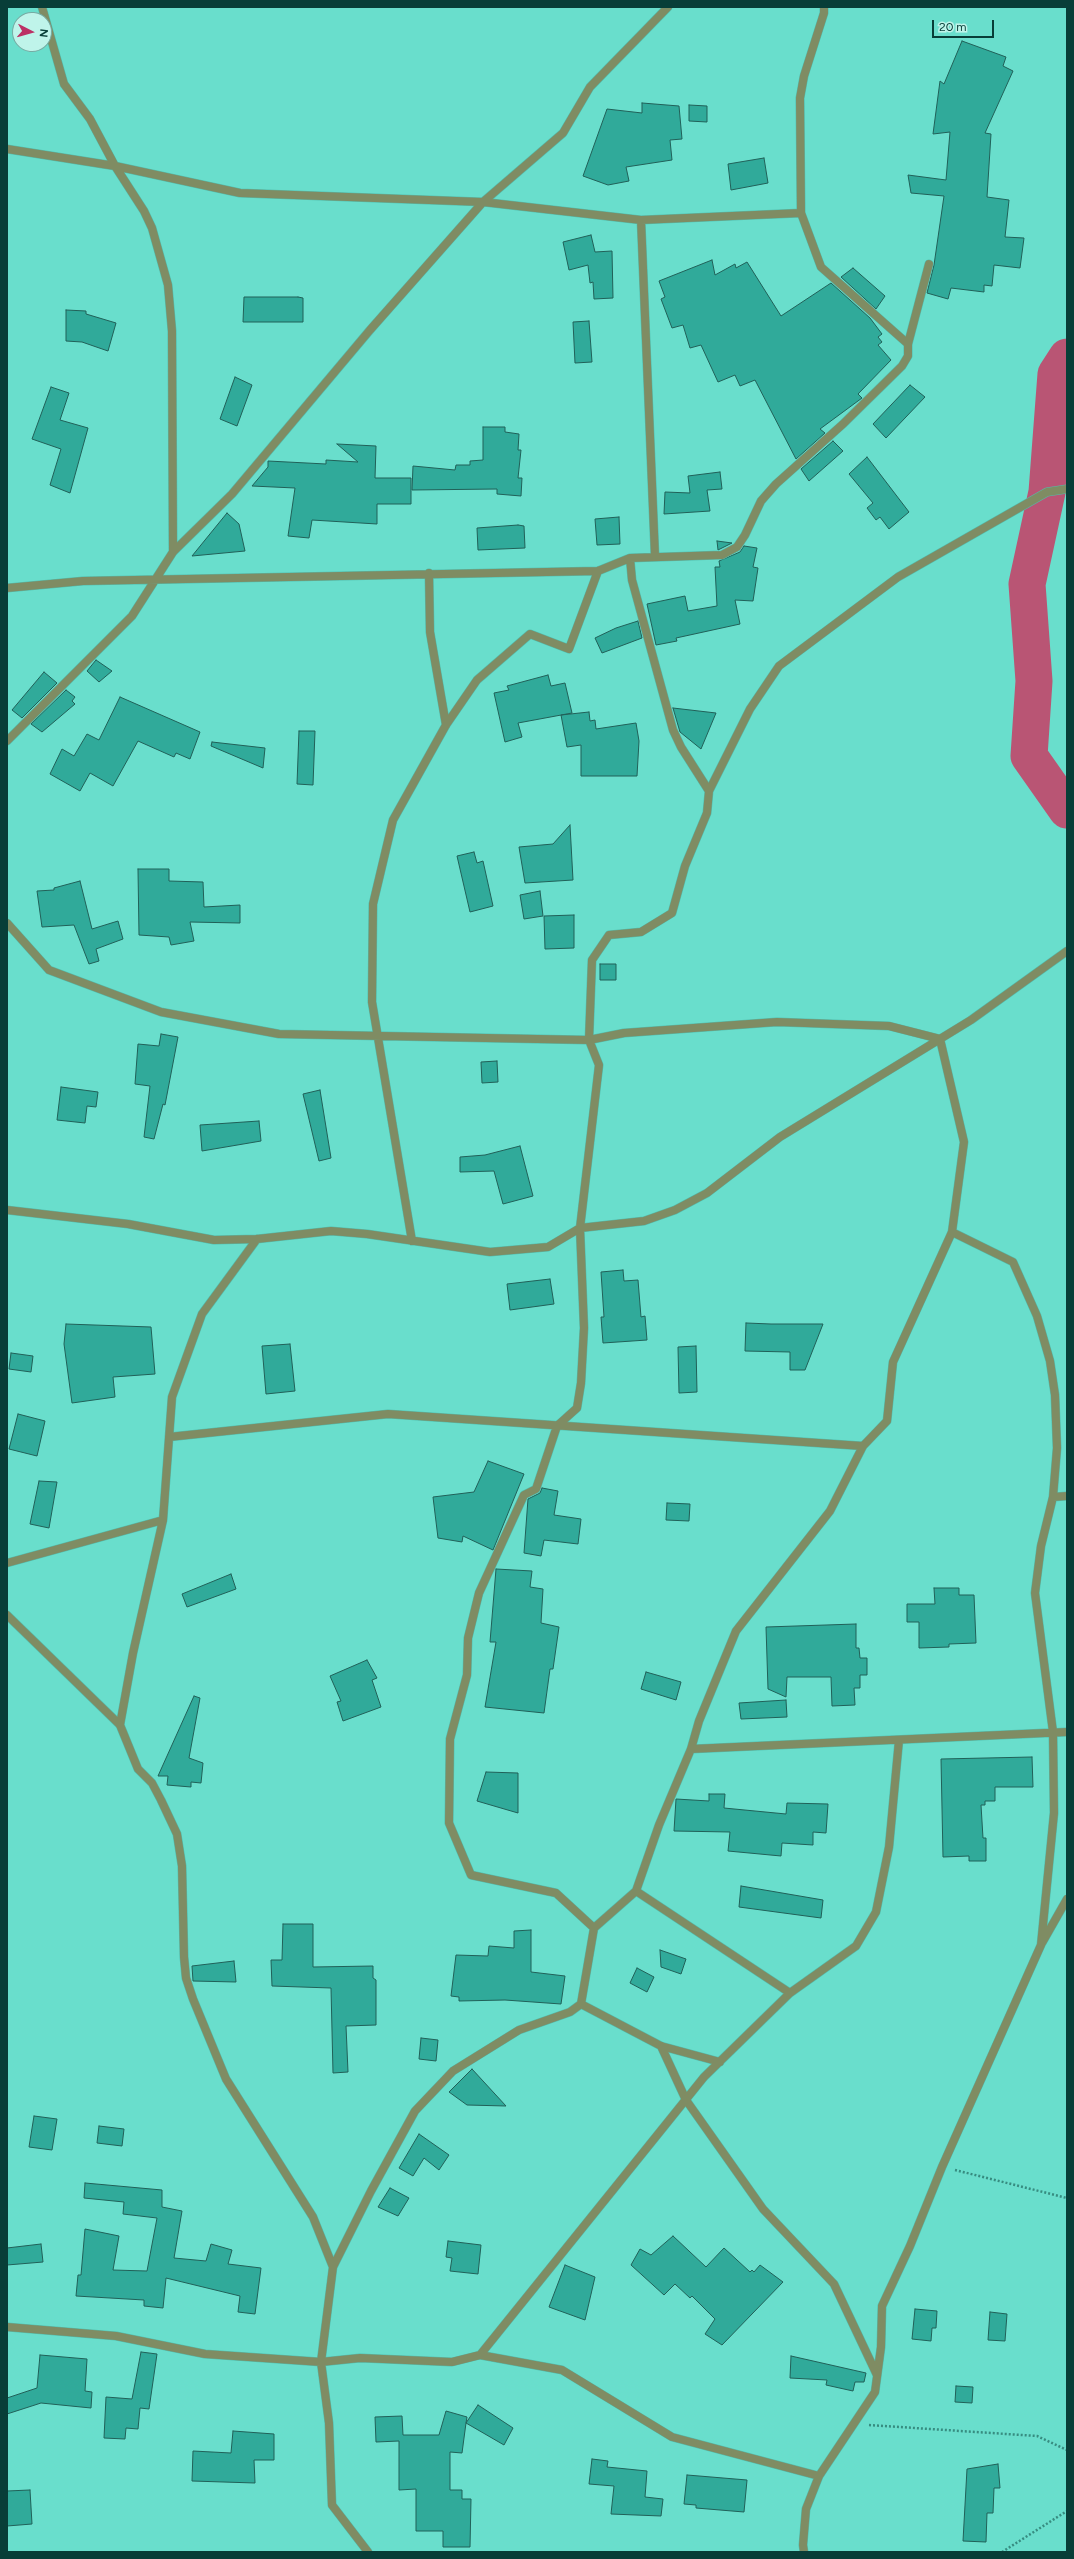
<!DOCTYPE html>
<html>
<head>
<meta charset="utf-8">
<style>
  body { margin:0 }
  #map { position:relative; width:1074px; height:2559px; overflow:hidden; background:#69decc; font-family:Figtree,sans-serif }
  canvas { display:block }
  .frame { position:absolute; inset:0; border:8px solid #083e38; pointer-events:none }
  .north { position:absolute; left:12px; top:12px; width:40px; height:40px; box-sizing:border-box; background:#bff4ea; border:1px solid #76aba3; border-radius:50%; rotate:96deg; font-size:11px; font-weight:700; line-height:16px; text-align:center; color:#083e38 }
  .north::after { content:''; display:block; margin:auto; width:14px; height:18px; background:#bc3065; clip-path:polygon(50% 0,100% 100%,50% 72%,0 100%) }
  .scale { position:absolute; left:932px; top:20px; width:62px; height:18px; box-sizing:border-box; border:2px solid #083e38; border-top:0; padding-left:5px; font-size:12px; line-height:14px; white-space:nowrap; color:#083e38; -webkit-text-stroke:3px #bff4ea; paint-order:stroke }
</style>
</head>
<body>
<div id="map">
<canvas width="1074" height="2559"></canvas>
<div class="frame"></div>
<div class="north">N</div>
<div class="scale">20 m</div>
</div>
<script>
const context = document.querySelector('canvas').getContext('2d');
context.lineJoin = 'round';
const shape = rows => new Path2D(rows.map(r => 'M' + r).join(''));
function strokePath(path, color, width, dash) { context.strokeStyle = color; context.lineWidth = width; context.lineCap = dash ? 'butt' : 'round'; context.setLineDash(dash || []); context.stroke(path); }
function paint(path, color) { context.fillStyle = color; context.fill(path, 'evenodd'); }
strokePath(shape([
  [1067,357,1056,374,1047,492,1027,584,1034,681,1029,756,1067,810]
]), '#b95574', 37);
const building = shape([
  [962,41,1006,57,1003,66,1013,71,985,133,991,134,987,197,1009,200,1005,237,1024,238,1020,268,994,265,992,286,984,285,984,292,951,288,948,299,927,293,934,265,944,196,911,193,908,175,946,180,950,132,933,134,940,81,944,84,962,41],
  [642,103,679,106,682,139,670,140,672,160,626,167,629,181,608,185,583,176,607,109,642,113,642,103],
  [689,105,707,106,707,122,689,121,689,105],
  [764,158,768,183,731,190,728,164,764,158],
  [591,235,595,252,612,251,613,298,594,299,593,282,590,283,588,265,569,270,563,242,591,235],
  [712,260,715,275,735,264,736,268,747,262,781,316,831,283,870,318,882,334,878,337,882,342,878,345,891,360,858,394,862,398,820,429,825,433,796,459,755,380,740,386,735,375,718,382,701,345,690,348,683,325,672,328,661,299,665,297,659,281,712,260],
  [853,268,885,296,876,309,841,277,853,268],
  [298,297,303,298,303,322,243,322,244,297,298,297],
  [66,310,86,311,86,314,116,323,108,351,82,342,66,341,66,310],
  [589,321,592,362,575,363,573,322,589,321],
  [235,377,252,385,237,426,220,419,235,377],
  [910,385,925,397,886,438,873,424,910,385],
  [51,387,69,393,60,420,88,428,70,493,50,485,61,449,32,439,51,387],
  [483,427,505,427,505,432,519,434,518,450,521,450,518,478,522,478,521,496,497,494,497,489,412,490,413,466,455,470,456,465,470,465,470,461,483,460,483,427],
  [833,441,843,451,809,481,801,469,833,441],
  [337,444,376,446,375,478,411,478,411,504,377,504,377,524,312,520,309,538,288,536,295,488,252,486,268,467,268,461,326,464,326,460,358,462,337,444],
  [867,457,909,512,889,529,880,517,876,520,867,508,873,503,849,474,867,457],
  [720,472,722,489,707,490,710,511,664,514,665,492,690,493,688,476,720,472],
  [227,513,239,524,245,551,192,556,227,513],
  [619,517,620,544,597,545,595,519,619,517],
  [518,525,524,526,525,548,478,550,477,528,518,525],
  [717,541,732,543,718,550,717,541],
  [744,546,757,548,753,567,758,568,753,601,735,600,740,624,676,638,677,641,656,645,647,604,685,596,688,611,717,606,715,567,720,567,719,561,740,552,744,546],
  [638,621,642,638,602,653,595,638,616,628,638,621],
  [96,660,112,671,99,682,87,671,96,660],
  [44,672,57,683,22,718,12,710,44,672],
  [548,675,551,686,565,683,572,713,518,723,522,737,505,742,494,693,509,690,507,686,548,675],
  [66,690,75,697,72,701,75,704,42,732,31,724,66,690],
  [120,697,200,732,190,759,176,753,174,757,138,741,113,786,90,773,80,791,50,774,62,749,74,756,87,734,99,740,120,697],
  [673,708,716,713,701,749,680,732,673,708],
  [589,712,590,721,595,720,596,729,636,723,639,741,637,776,581,776,581,745,567,747,561,715,589,712],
  [299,731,315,731,313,785,297,784,299,731],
  [212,742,265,748,263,768,211,746,212,742],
  [570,825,573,880,525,883,519,847,553,844,570,825],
  [474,852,477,863,483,861,493,906,470,912,457,856,474,852],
  [138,869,169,869,169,881,203,882,204,907,240,905,240,923,190,922,194,941,171,945,169,937,139,935,138,869],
  [80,881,92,929,118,921,123,939,96,949,99,961,89,964,74,925,42,927,37,891,54,890,54,888,80,881],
  [540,891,543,916,524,919,520,895,540,891],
  [574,915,574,948,545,949,544,916,574,915],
  [600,964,616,964,616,980,600,980,600,964],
  [161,1034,178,1037,165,1105,163,1104,154,1139,144,1137,150,1086,135,1084,138,1044,159,1046,161,1034],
  [497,1061,498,1082,482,1083,481,1062,497,1061],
  [61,1087,98,1092,96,1107,87,1106,85,1123,57,1120,61,1087],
  [320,1090,331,1158,319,1161,303,1094,320,1090],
  [259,1121,261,1141,202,1151,200,1125,259,1121],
  [520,1146,533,1196,503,1204,494,1171,460,1172,460,1157,485,1155,520,1146],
  [623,1270,624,1281,638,1280,641,1317,645,1316,647,1340,603,1343,601,1317,604,1317,601,1272,623,1270],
  [550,1279,554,1304,510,1310,507,1284,550,1279],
  [746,1323,771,1324,823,1324,805,1370,790,1370,790,1352,745,1351,746,1323],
  [66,1324,151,1327,155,1374,113,1377,115,1397,72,1403,64,1344,66,1324],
  [290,1344,295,1391,266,1394,262,1346,290,1344],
  [696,1346,697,1392,679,1393,678,1347,696,1346],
  [11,1353,33,1356,31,1372,9,1369,11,1353],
  [18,1414,45,1421,37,1456,9,1449,18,1414],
  [488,1461,524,1474,493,1550,463,1536,462,1542,438,1538,433,1497,474,1492,488,1461],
  [39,1481,57,1482,49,1528,30,1524,39,1481],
  [542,1488,558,1491,554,1515,581,1519,578,1544,544,1540,541,1556,524,1553,528,1499,540,1493,542,1488],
  [667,1503,690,1504,689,1521,666,1520,667,1503],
  [496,1569,532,1571,530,1587,543,1589,541,1623,559,1627,553,1669,550,1669,544,1713,485,1707,496,1642,490,1642,496,1569],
  [231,1574,236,1589,187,1607,182,1594,231,1574],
  [934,1588,959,1588,959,1595,974,1595,976,1643,949,1644,949,1647,919,1648,919,1622,907,1622,907,1604,935,1604,934,1588],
  [856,1624,856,1648,859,1648,860,1658,867,1658,867,1675,860,1675,860,1688,854,1688,855,1705,832,1706,831,1677,787,1677,786,1697,768,1689,766,1627,856,1624],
  [367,1660,377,1678,372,1680,381,1707,343,1721,337,1702,341,1701,330,1676,367,1660],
  [646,1672,681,1682,676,1700,641,1689,646,1672],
  [194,1696,200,1698,189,1758,203,1763,201,1783,191,1782,191,1787,167,1785,168,1776,158,1776,194,1696],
  [786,1700,787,1717,741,1719,739,1703,786,1700],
  [1032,1757,1033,1787,995,1787,995,1801,985,1801,985,1805,981,1805,983,1838,986,1838,986,1861,969,1861,969,1856,943,1857,941,1759,1032,1757],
  [486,1772,518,1773,518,1813,477,1801,486,1772],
  [709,1794,725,1794,724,1808,786,1814,787,1803,828,1804,826,1833,813,1832,813,1845,782,1843,781,1856,728,1851,730,1832,674,1831,676,1799,709,1801,709,1794],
  [741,1886,823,1900,821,1918,739,1907,741,1886],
  [283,1924,313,1924,313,1967,373,1966,373,1978,376,1980,376,2025,346,2026,348,2072,333,2073,331,1988,272,1986,271,1960,282,1960,283,1924],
  [531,1930,531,1972,565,1976,561,2004,505,2000,459,2001,459,1997,451,1996,456,1955,488,1956,489,1946,514,1948,514,1931,531,1930],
  [660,1950,686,1959,681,1974,661,1967,660,1950],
  [234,1961,236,1982,193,1981,192,1966,234,1961],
  [637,1968,654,1977,647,1992,630,1983,637,1968],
  [421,2038,438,2040,436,2061,419,2059,421,2038],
  [472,2069,506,2106,467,2105,449,2092,472,2069],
  [34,2116,57,2119,52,2150,29,2147,34,2116],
  [99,2126,124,2129,122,2146,97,2143,99,2126],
  [419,2134,449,2155,439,2170,424,2158,413,2176,399,2168,419,2134],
  [85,2183,162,2190,162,2207,182,2211,174,2258,206,2261,211,2244,232,2250,228,2264,261,2268,255,2314,238,2312,240,2296,166,2278,163,2308,144,2306,144,2300,76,2296,78,2275,81,2275,85,2229,119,2236,113,2270,147,2271,157,2218,123,2214,124,2202,84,2198,85,2183],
  [390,2188,409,2198,398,2216,378,2207,390,2188],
  [673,2236,706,2267,724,2248,750,2272,752,2270,754,2272,760,2265,783,2282,722,2345,705,2334,715,2319,692,2296,690,2298,675,2284,664,2295,631,2265,640,2249,651,2255,673,2236],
  [448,2241,481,2245,478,2274,450,2271,452,2258,446,2257,448,2241],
  [41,2244,43,2262,7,2265,7,2248,41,2244],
  [565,2265,595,2277,585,2320,549,2307,565,2265],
  [915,2309,937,2311,936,2328,932,2328,931,2341,912,2339,915,2309],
  [990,2312,1007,2314,1005,2341,988,2340,990,2312],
  [141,2352,157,2354,149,2409,140,2408,138,2429,126,2428,125,2439,104,2438,106,2397,132,2399,141,2352],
  [40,2355,87,2359,85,2391,92,2392,91,2408,41,2403,7,2414,7,2398,37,2388,40,2355],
  [791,2356,866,2373,864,2382,855,2382,853,2391,826,2385,827,2380,790,2378,791,2356],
  [956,2386,973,2387,972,2403,955,2402,956,2386],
  [478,2405,513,2428,504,2445,466,2423,462,2453,450,2452,450,2490,462,2490,462,2499,471,2499,470,2547,443,2547,443,2531,416,2531,416,2489,399,2490,399,2441,376,2442,375,2417,402,2416,403,2435,439,2435,446,2411,467,2417,466,2423,478,2405],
  [233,2431,274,2434,274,2460,254,2460,255,2483,192,2481,193,2451,231,2453,233,2431],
  [592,2459,608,2461,607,2467,647,2471,645,2497,663,2499,661,2516,611,2514,614,2486,589,2484,592,2459],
  [998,2464,1000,2488,994,2488,993,2513,987,2513,986,2542,963,2541,967,2469,998,2464],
  [687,2475,747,2480,744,2512,696,2508,696,2505,684,2504,687,2475],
  [30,2490,32,2524,7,2526,7,2491,30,2490]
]);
paint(building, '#30aa9a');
strokePath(building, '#216058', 1);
const street = shape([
  [42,7,64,84,90,119,115,166,144,211,152,228,168,285,172,331,173,552],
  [824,7,824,13,804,76,800,98,801,213,821,267,908,344],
  [7,149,115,166,240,193,483,202,641,220,801,213],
  [641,220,655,556],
  [630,558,632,580,673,730,681,747,709,791],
  [429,573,430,632,446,725],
  [7,588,83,581,598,571,630,558,722,555,737,547,745,535,761,501,776,484,843,424,902,366,908,356,908,344,929,264],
  [7,741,132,616,173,552,232,494,370,330,483,202,563,133,590,87,668,7],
  [7,923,49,970,161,1012,279,1034,589,1040,624,1033,777,1022,889,1026,940,1039,964,1142,952,1232,1013,1262,1037,1316,1050,1361,1055,1395,1057,1448,1053,1497,1041,1546,1035,1593,1053,1732,1054,1813,1041,1945,942,2167,910,2246,882,2306,881,2347,875,2392,819,2476,806,2509,803,2545,804,2552],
  [7,1210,128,1224,214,1240,257,1239,331,1231,367,1234,490,1252,548,1247,580,1228,644,1221,675,1210,707,1193,780,1137,971,1020,1067,951],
  [412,1241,372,1002,373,904,393,820,446,725,477,680,530,634,569,649,598,571],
  [169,1437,388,1414,863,1446],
  [1053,1497,1067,1496],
  [7,1563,163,1520],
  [7,1615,120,1725,138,1769,152,1783,161,1800,177,1834,182,1866,184,1957,186,1978,193,1999,226,2079,313,2217,333,2267],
  [120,1725,133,1653,163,1520,172,1397,202,1314,257,1239],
  [691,1749,1067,1732],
  [636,1891,790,1993],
  [594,1928,556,1893,471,1875,449,1823,450,1739,467,1675,468,1638,479,1593,524,1495,536,1489,557,1426,577,1408,581,1383,584,1328,580,1228,599,1065,589,1040,592,960,609,935,641,932,672,913,685,866,707,813,709,791,750,709,779,666,898,577,1047,492,1067,489],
  [1042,1943,1067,1899],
  [581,2004,661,2046,720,2062],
  [661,2046,686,2100,763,2209,834,2284,877,2375],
  [7,2327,116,2336,205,2354,321,2362,360,2358,452,2362,480,2355,562,2370,672,2437,819,2476],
  [480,2355,704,2077,790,1993,856,1946,876,1912,889,1847,899,1740],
  [368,2552,332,2505,329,2423,321,2362,333,2267,371,2191,415,2111,453,2071,519,2030,570,2012,581,2004,594,1928,636,1891,659,1825,691,1749,699,1721,736,1631,830,1511,863,1446,887,1421,893,1362,952,1232]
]);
strokePath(street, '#54bbab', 9);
strokePath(shape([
  [955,2170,1067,2198],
  [869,2425,1037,2436,1067,2450],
  [1002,2552,1067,2511]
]), '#378c80', 2.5, [2, 2]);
strokePath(street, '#7f8c63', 8);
</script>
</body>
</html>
